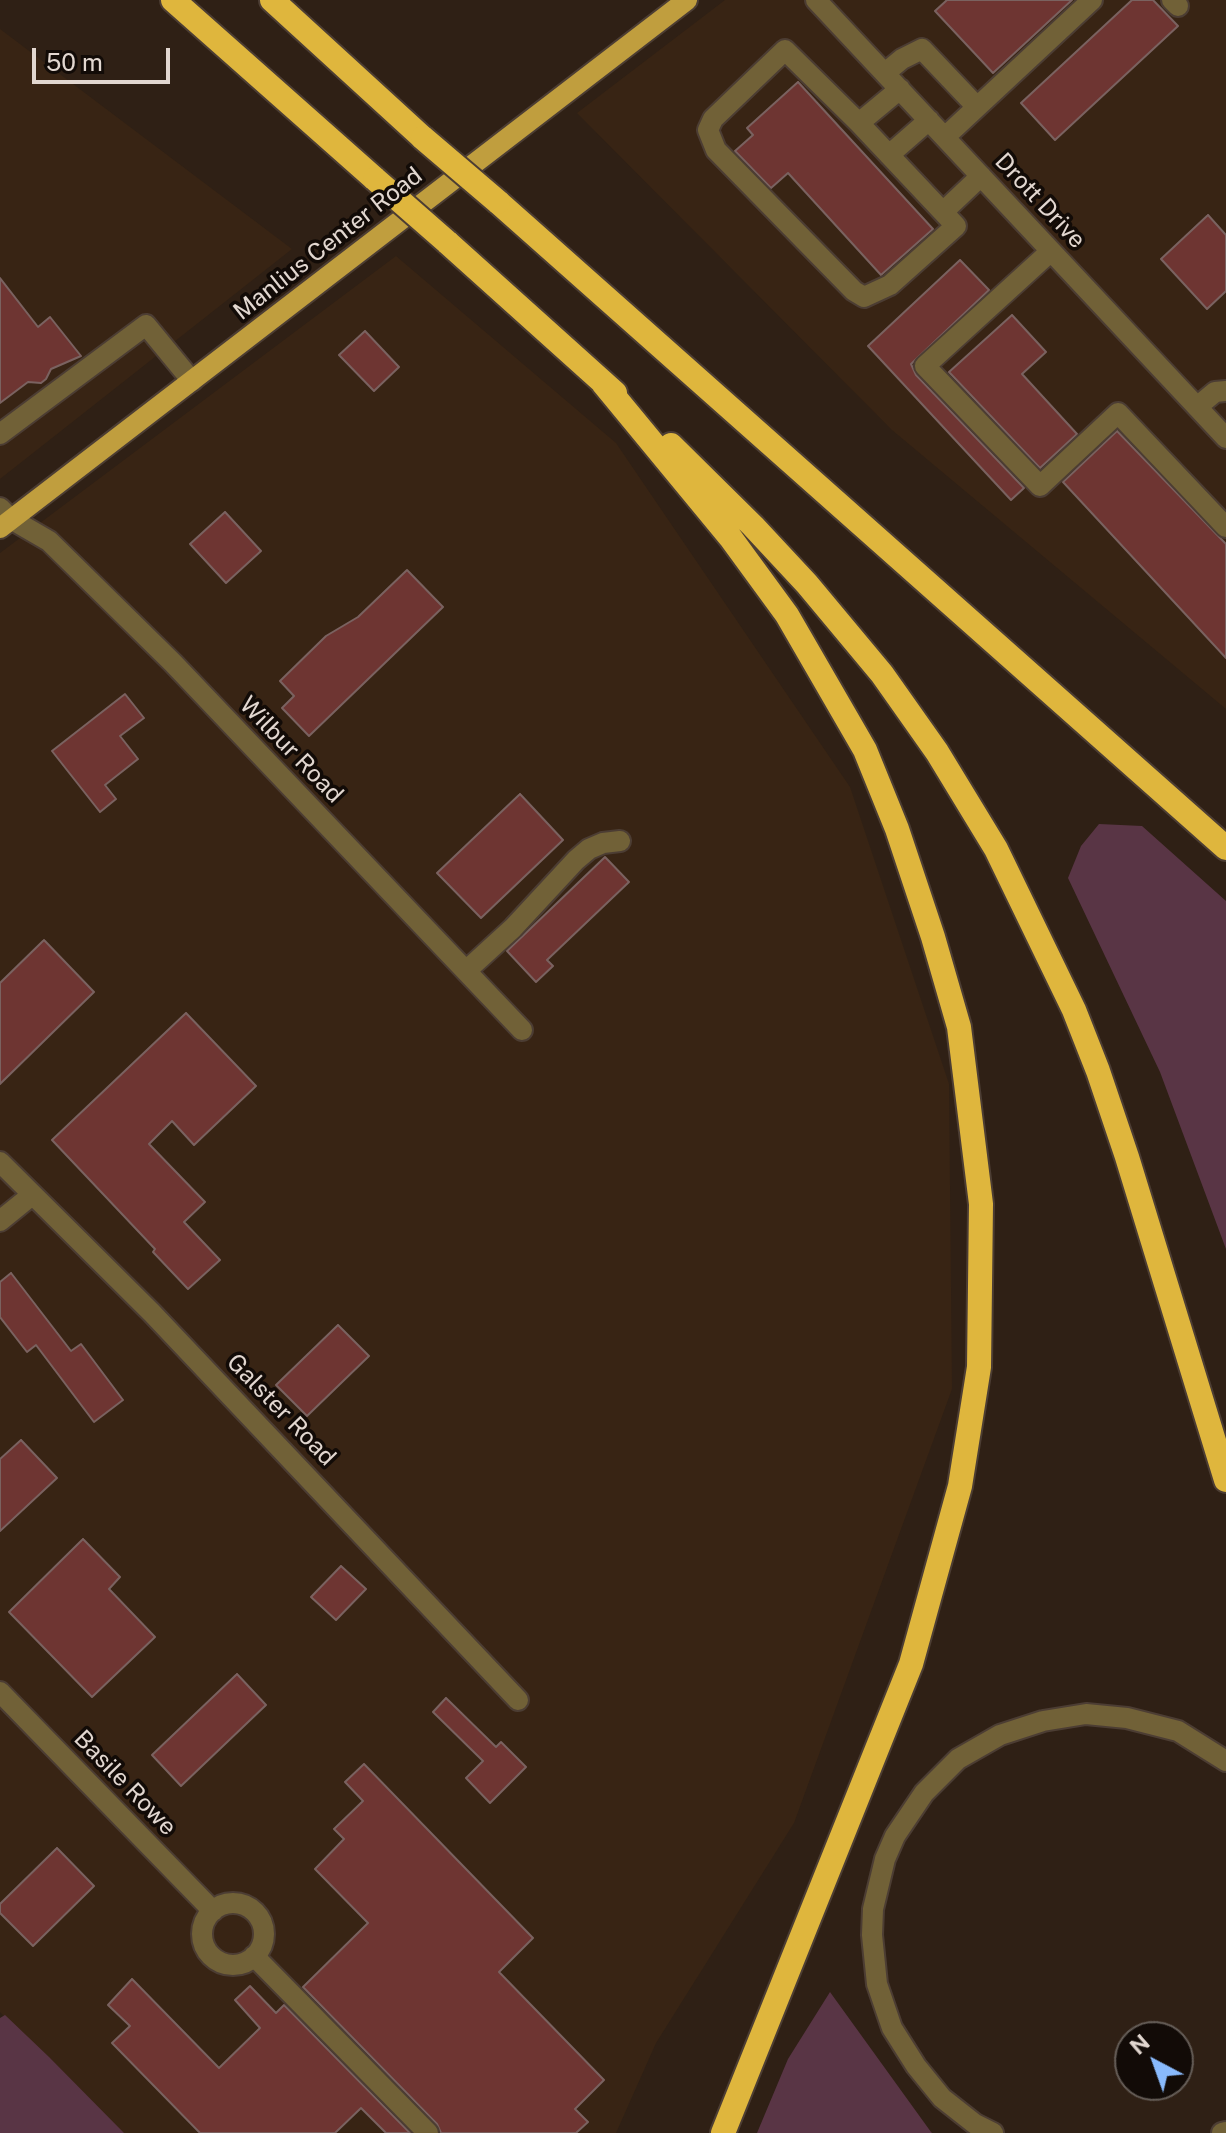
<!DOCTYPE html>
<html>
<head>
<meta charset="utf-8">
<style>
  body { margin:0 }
  #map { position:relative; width:1226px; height:2133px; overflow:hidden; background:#2f2015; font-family:"Public Sans",sans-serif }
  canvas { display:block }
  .north { position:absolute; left:1114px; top:2021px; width:80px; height:80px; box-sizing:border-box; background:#120b07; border:2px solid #655d57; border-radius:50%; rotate:319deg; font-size:22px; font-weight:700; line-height:32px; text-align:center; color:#e2d7d0 }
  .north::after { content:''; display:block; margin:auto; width:28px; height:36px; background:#89bafc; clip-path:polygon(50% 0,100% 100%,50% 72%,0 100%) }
  .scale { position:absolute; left:32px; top:48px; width:138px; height:36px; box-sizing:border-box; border:4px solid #e2d7d0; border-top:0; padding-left:10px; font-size:24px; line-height:28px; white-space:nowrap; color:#e2d7d0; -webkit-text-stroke:6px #120b07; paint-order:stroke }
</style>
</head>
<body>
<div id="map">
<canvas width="1226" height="2133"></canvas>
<div class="north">N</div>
<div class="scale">50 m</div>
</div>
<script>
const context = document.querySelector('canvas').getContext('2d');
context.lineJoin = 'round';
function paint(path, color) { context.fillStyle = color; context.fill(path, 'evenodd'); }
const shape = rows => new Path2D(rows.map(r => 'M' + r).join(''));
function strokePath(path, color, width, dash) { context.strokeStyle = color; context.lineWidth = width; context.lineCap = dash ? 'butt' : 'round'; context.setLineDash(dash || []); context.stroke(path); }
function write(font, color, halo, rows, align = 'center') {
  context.font = font + ' "Public Sans",sans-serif'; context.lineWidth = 7; context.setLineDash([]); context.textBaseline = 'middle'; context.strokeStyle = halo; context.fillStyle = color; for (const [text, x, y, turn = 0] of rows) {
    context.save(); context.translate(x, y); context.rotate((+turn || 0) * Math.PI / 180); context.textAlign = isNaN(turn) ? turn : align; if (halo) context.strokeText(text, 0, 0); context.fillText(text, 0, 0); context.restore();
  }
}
paint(shape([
  [725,0,1226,0,1226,709,892,430,577,113],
  [0,29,292,249,0,479],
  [396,256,616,443,850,787,949,1084,952,1389,794,1823,656,2043,616,2133,121,2133,0,2012,0,553]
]), '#382414');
paint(shape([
  [1099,824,1142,826,1226,901,1226,1249,1160,1072,1068,878,1081,846],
  [830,1992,931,2132,932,2133,757,2133,788,2059],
  [5,2015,49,2057,124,2133,0,2133,0,2018]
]), '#593545');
const building = shape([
  [947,0,1072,0,993,73,935,11,947,0],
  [1132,0,1153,0,1178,26,1055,140,1021,103,1132,0],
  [798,82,933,229,881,275,788,173,771,188,735,151,753,135,747,128,798,82],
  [1208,215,1226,235,1226,291,1207,309,1161,259,1208,215],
  [960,260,989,290,911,364,916,375,1024,488,1011,500,868,346,960,260],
  [0,278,38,327,50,317,81,356,51,369,46,379,41,383,28,382,0,403,0,278],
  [1012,315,1046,352,1022,374,1077,434,1040,468,949,372,1012,315],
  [365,331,399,367,374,391,339,355,365,331],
  [1117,431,1226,544,1226,658,1063,482,1117,431],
  [225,512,261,551,226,583,190,544,225,512],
  [407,570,443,607,309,736,282,708,294,696,280,681,326,636,358,617,407,570],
  [125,694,144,718,120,736,138,759,105,785,116,799,100,812,52,751,125,694],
  [520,794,563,840,481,918,437,873,520,794],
  [605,857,629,882,547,960,553,966,536,982,507,951,605,857],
  [44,940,94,992,0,1084,0,983,44,940],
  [186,1013,256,1086,194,1145,172,1121,149,1144,205,1202,184,1222,220,1260,188,1289,153,1252,155,1249,52,1140,186,1013],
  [11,1273,71,1351,81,1344,123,1400,94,1422,36,1345,27,1352,0,1317,0,1282,11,1273],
  [338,1325,369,1356,307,1416,276,1385,338,1325],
  [21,1440,57,1478,0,1531,0,1459,21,1440],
  [83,1539,120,1577,109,1589,155,1637,92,1697,9,1612,83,1539],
  [341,1566,366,1589,336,1620,311,1597,341,1566],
  [237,1674,266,1705,181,1786,152,1755,237,1674],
  [446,1698,496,1747,501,1742,526,1767,490,1803,466,1778,483,1761,433,1712,446,1698],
  [364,1764,533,1938,499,1972,604,2080,575,2109,588,2122,576,2133,441,2133,437,2124,303,1987,368,1923,315,1869,344,1839,334,1829,363,1801,345,1782,364,1764],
  [57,1848,94,1886,33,1946,0,1913,0,1904,57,1848],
  [132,1979,219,2068,260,2028,235,2000,250,1986,276,2013,284,2005,410,2133,386,2133,361,2108,335,2133,200,2133,112,2043,130,2026,108,2005,132,1979]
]);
paint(building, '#6e3532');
strokePath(building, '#7a6260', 2);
const minor = shape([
  [816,0,1226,438],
  [1172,0,1178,6],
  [885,73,902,59,922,49,977,107],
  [859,123,956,226,890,285,864,297,854,291,716,150,708,130,713,119,785,50,859,123,900,89],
  [945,137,1092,0],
  [889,155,929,120],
  [943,212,981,176],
  [1051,251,925,366,1040,486,1118,413,1226,527],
  [1197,407,1215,392,1226,391],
  [0,434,146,325,192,381],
  [0,508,11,519,49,541,173,663,522,1030],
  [466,971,513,928,576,860,589,849,603,843,620,841],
  [0,1162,152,1313,518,1700],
  [0,1221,32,1195],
  [0,1692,213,1911],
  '202 1934a31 31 0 1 1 62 0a31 31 0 1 1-62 0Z',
  [254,1956,428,2133],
  [993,2133,975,2124,942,2098,916,2066,892,2028,877,1984,872,1935,873,1909,885,1859,895,1836,924,1793,958,1759,1000,1735,1043,1721,1086,1714,1127,1718,1178,1731,1226,1761],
  [1222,2133,1226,2132]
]);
const major = shape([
  [0,528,687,0]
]);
const highway = shape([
  [173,0,375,179],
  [272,0,423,138],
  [498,202,1226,848],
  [447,242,615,393],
  [603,383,730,537,787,615,865,750,897,829,933,937,959,1027,981,1204,979,1367,960,1486,911,1664,723,2133],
  [671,445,753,526,807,584,882,674,937,752,996,849,1074,1010,1098,1071,1127,1157,1226,1480]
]);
strokePath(minor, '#4c3d33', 24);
strokePath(major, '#4c3d33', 24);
strokePath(highway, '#4c3d33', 28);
strokePath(minor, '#716137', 20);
strokePath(major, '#c09e3e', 20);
strokePath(highway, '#dfb63d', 24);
const highwayBridge = shape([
  [423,138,498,202],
  [375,179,447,242]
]);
strokePath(highwayBridge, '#4c3d33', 28, []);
strokePath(highwayBridge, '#dfb63d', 24);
write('24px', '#e2d7d0', '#120b07', [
  ["Drott Drive",1040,201,47],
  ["Manlius Center Road",328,244,-38],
  ["Wilbur Road",291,750,46],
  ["Galster Road",281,1410,46],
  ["Basile Rowe",125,1783,46]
]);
</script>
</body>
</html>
